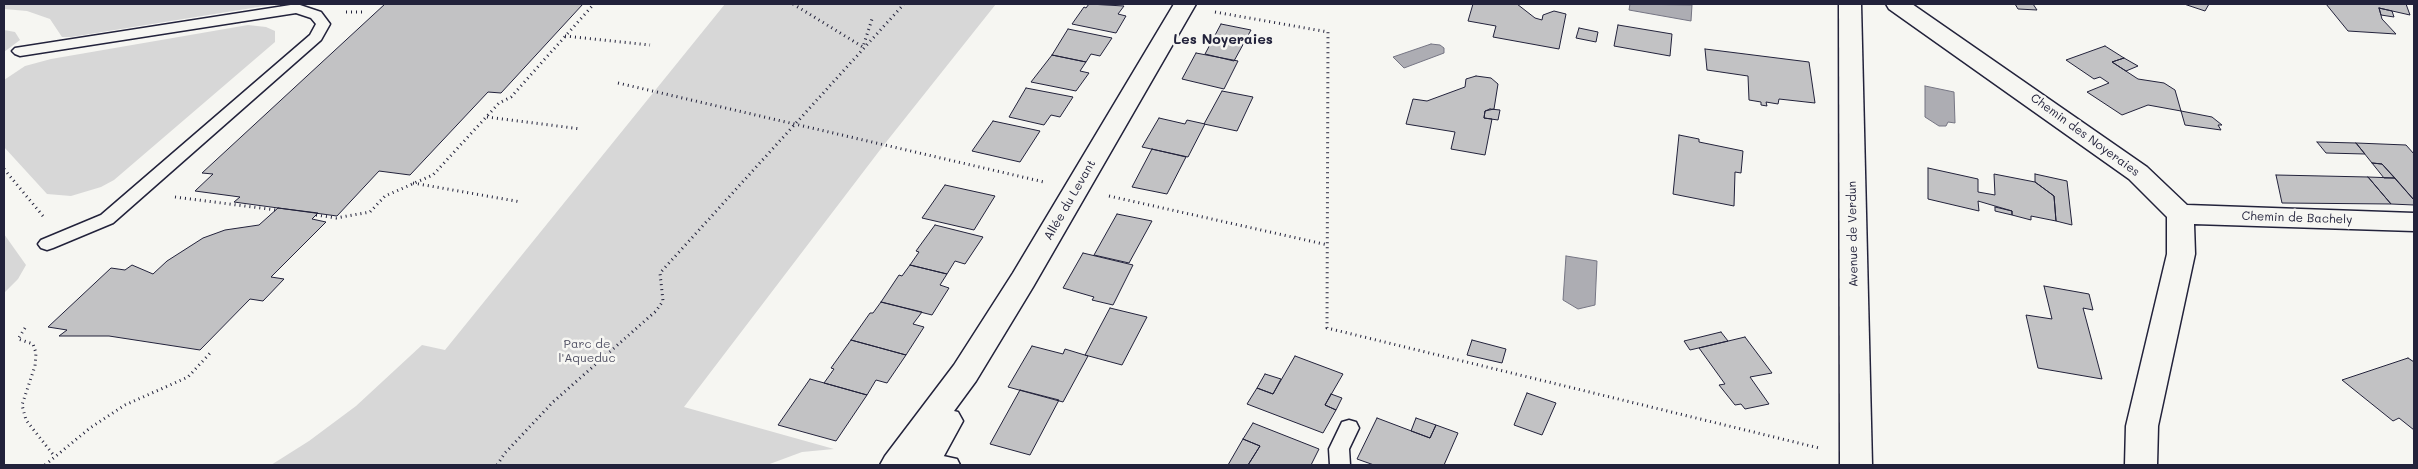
<!DOCTYPE html>
<html>
<head>
<meta charset="utf-8">
<style>
  body { margin:0 }
  #map { position:relative; width:2418px; height:469px; overflow:hidden; background:#f6f6f2; font-family:Mali,sans-serif }
  canvas { display:block }
  .frame { position:absolute; inset:0; border:5px solid #22223b; pointer-events:none }
</style>
</head>
<body>
<div id="map">
<canvas width="2418" height="469"></canvas>
<div class="frame"></div>
</div>
<script>
const context = document.querySelector('canvas').getContext('2d');
context.lineJoin = 'round';
function paint(path, color) { context.fillStyle = color; context.fill(path, 'evenodd'); }
const shape = rows => new Path2D(rows.map(r => 'M' + r).join(''));
function strokePath(path, color, width, dash) { context.strokeStyle = color; context.lineWidth = width; context.lineCap = dash ? 'butt' : 'round'; context.setLineDash(dash || []); context.stroke(path); }
function write(font, color, halo, rows, align = 'center') {
  context.font = font + ' Mali,sans-serif'; context.lineWidth = 5; context.setLineDash([]); context.textBaseline = 'middle'; context.strokeStyle = halo; context.fillStyle = color; for (const [text, x, y, turn = 0] of rows) {
    context.save(); context.translate(x, y); context.rotate((+turn || 0) * Math.PI / 180); context.textAlign = isNaN(turn) ? turn : align; if (halo) context.strokeText(text, 0, 0); context.fillText(text, 0, 0); context.restore();
  }
}
paint(shape([
  [4,4,277,4,71,37,62,37,50,19,27,11,4,9],
  [725,4,996,4,883,146,684,407,834,449,802,452,767,465,271,465,309,441,356,406,422,345,445,350],
  [248,25,266,27,275,31,275,42,114,180,101,187,71,196,47,194,4,147,4,80,25,66,51,59],
  [4,30,15,32,20,40,4,52],
  [4,234,26,265,18,279,4,293]
]), '#d7d7d7');
const water = shape([
  [1630,4,1692,5,1691,21,1629,10,1630,4],
  [1431,44,1440,45,1444,48,1444,53,1404,68,1393,57,1431,44],
  [1925,86,1954,92,1955,123,1948,122,1946,126,1939,126,1925,117,1925,86],
  [1566,256,1597,261,1595,305,1578,309,1563,300,1566,256]
]);
paint(water, '#adadb3');
strokePath(water, '#757583', 1);
const building = shape([
  [385,4,583,4,501,93,488,92,410,175,379,171,337,216,234,202,240,197,195,191,213,174,202,173,385,4],
  [1089,4,1124,6,1118,14,1126,16,1116,33,1072,24,1084,7,1086,8,1089,4],
  [1473,4,1517,4,1535,18,1542,20,1543,15,1554,11,1566,14,1559,49,1493,37,1496,26,1468,21,1473,4],
  [2015,4,2033,4,2037,10,2018,9,2015,4],
  [2184,4,2209,4,2205,11,2184,4],
  [2326,4,2406,4,2410,15,2379,8,2382,19,2396,34,2348,31,2326,4],
  [2379,8,2392,11,2394,17,2381,15,2379,8],
  [1221,24,1251,30,1234,61,1205,54,1221,24],
  [1618,25,1672,34,1670,56,1614,46,1618,25],
  [1579,28,1598,32,1596,42,1576,38,1579,28],
  [1068,29,1112,38,1100,56,1091,54,1086,62,1052,55,1068,29],
  [2105,46,2124,58,2112,62,2138,79,2164,83,2175,90,2181,111,2148,105,2122,115,2087,92,2109,83,2100,77,2094,79,2066,60,2105,46],
  [1705,49,1809,62,1815,103,1779,99,1778,104,1766,102,1767,106,1761,105,1761,102,1749,100,1748,76,1707,70,1705,49],
  [1196,53,1238,61,1224,89,1182,79,1196,53],
  [1052,55,1086,62,1080,71,1089,73,1076,91,1031,82,1052,55],
  [2124,58,2138,66,2126,71,2112,62,2124,58],
  [1476,76,1491,78,1498,84,1494,109,1485,111,1484,118,1492,119,1485,155,1451,149,1455,132,1406,124,1413,99,1427,101,1465,87,1466,79,1476,76],
  [1026,88,1073,97,1060,117,1051,115,1044,125,1009,117,1026,88],
  [1222,91,1253,97,1237,131,1204,124,1222,91],
  [1490,109,1500,110,1498,120,1484,118,1485,111,1490,109],
  [2181,111,2212,117,2222,125,2218,125,2221,130,2185,125,2181,111],
  [1159,118,1185,124,1187,120,1205,124,1188,157,1142,147,1159,118],
  [993,121,1040,131,1020,162,972,151,993,121],
  [1679,135,1699,139,1699,142,1743,151,1741,173,1735,172,1734,206,1673,194,1679,135],
  [2317,142,2356,143,2365,154,2326,153,2317,142],
  [2356,143,2406,145,2414,154,2414,200,2382,164,2372,163,2356,143],
  [1152,149,1186,157,1167,194,1132,187,1152,149],
  [2372,163,2382,164,2395,178,2384,178,2372,163],
  [1928,168,1978,179,1978,192,1995,195,1994,174,2035,182,2054,196,2056,221,2031,216,2031,220,2012,215,2012,211,1978,201,1979,211,1928,199,1928,168],
  [2035,174,2067,181,2072,225,2056,221,2054,196,2035,182,2035,174],
  [2276,175,2368,177,2391,204,2282,203,2276,175],
  [2368,177,2395,178,2414,200,2414,205,2391,204,2368,177],
  [945,185,995,196,974,230,922,218,945,185],
  [1995,207,2012,211,2012,215,1995,211,1995,207],
  [278,208,318,213,312,219,326,222,271,277,284,279,263,301,250,299,200,350,109,336,59,336,67,330,48,327,111,268,125,270,132,265,153,274,167,261,203,238,225,230,259,225,278,208],
  [1117,214,1152,221,1129,263,1094,255,1117,214],
  [935,225,983,237,965,264,955,261,947,274,910,265,919,252,916,251,935,225],
  [1083,253,1133,265,1113,305,1092,300,1094,297,1063,288,1083,253],
  [910,265,947,274,940,285,949,288,932,315,881,302,899,275,902,276,910,265],
  [2044,286,2089,294,2093,310,2083,308,2102,379,2038,368,2026,315,2052,319,2044,286],
  [881,302,922,312,913,324,924,327,906,355,851,340,870,313,873,313,881,302],
  [1110,308,1147,317,1122,365,1085,355,1110,308],
  [1721,332,1728,341,1690,350,1684,341,1721,332],
  [1745,337,1772,373,1750,377,1769,404,1745,409,1741,404,1735,405,1719,385,1725,384,1699,348,1745,337],
  [851,340,906,355,887,383,876,380,867,395,824,383,834,369,831,368,851,340],
  [1472,340,1506,349,1502,363,1467,355,1472,340],
  [1032,346,1063,354,1065,349,1088,356,1063,402,1008,387,1032,346],
  [1295,356,1343,374,1325,405,1336,410,1323,433,1247,404,1257,388,1273,394,1295,356],
  [2408,358,2414,362,2414,430,2399,418,2393,421,2342,380,2408,358],
  [1265,374,1281,379,1273,394,1257,388,1265,374],
  [810,379,867,395,836,441,778,425,810,379],
  [1020,390,1059,400,1030,455,990,444,1020,390],
  [1527,393,1556,403,1542,435,1514,425,1527,393],
  [1331,394,1342,398,1336,410,1325,405,1331,394],
  [1377,418,1430,438,1436,425,1458,433,1444,465,1374,465,1357,459,1377,418],
  [1416,418,1436,425,1430,438,1411,431,1416,418],
  [1253,423,1319,449,1311,465,1248,465,1260,446,1243,439,1253,423],
  [1243,439,1260,446,1248,465,1228,465,1243,439]
]);
paint(building, '#c2c2c4');
strokePath(building, '#22223b', 1);
const lane = shape([
  [297,4,321,12,330,24,321,40,113,223,53,248,47,250,41,248,38,244,41,240,101,215,310,35,316,24,311,18,296,13,20,56,15,54,12,51,15,48,297,4],
  [1349,420,1356,422,1359,428,1349,449,1350,465,1330,465,1329,449,1342,422,1349,420],
  [925,452,957,459,960,465,917,465,915,460,918,454,925,452]
]);
const street = shape([
  [1174,4,1196,4,1033,287,976,381,954,411,958,412,963,421,939,465,880,465,885,456,954,365,1013,273,1174,4],
  [1886,4,1912,4,2147,167,2187,205,2414,213,2414,231,2194,224,2195,254,2158,426,2157,465,2125,465,2126,426,2167,254,2167,217,2129,179,1889,9,1886,4]
]);
const secondary = shape([
  [1839,4,1861,4,1872,465,1840,465,1839,4]
]);
strokePath(lane, '#22223b', 3);
strokePath(street, '#22223b', 3);
strokePath(secondary, '#22223b', 3);
strokePath(shape([
  [793,4,863,47,873,16],
  [346,12,364,12],
  [1215,12,1328,32,1327,328,1819,448],
  [565,36,650,45],
  [618,83,1044,182],
  [487,117,581,129],
  [4,169,43,216],
  [413,183,521,202],
  [1109,196,1328,245],
  [175,197,276,210],
  [316,215,336,218,370,212,385,196,433,175,499,103,511,97,594,4],
  [25,328,18,339,33,344,36,353,35,366,22,405,26,420,55,457],
  [45,465,90,428,125,405,188,377,212,351],
  [497,465,505,453,553,402,656,311,663,301,660,273,904,4]
]), '#22223b', 3, [1, 4]);
paint(lane, '#f6f6f2');
paint(street, '#f6f6f2');
paint(secondary, '#f6f6f2');
write('12px', '#22223b', '#f6f6f2', [
  ["Chemin des Noyeraies",2085,135,36],
  ["Allée du Levant",1070,200,-60],
  ["Chemin de Bachely",2297,218,2],
  ["Avenue de Verdun",1853,234,-91]
]);
write('12px', '#4f4f62', '#f6f6f2', [
  ["Parc de",587,344],
  ["l'Aqueduc",587,358]
]);
write('bold 14px', '#22223b', '#f6f6f2', [
  ["Les Noyeraies",1223,40]
]);
</script>
</body>
</html>
